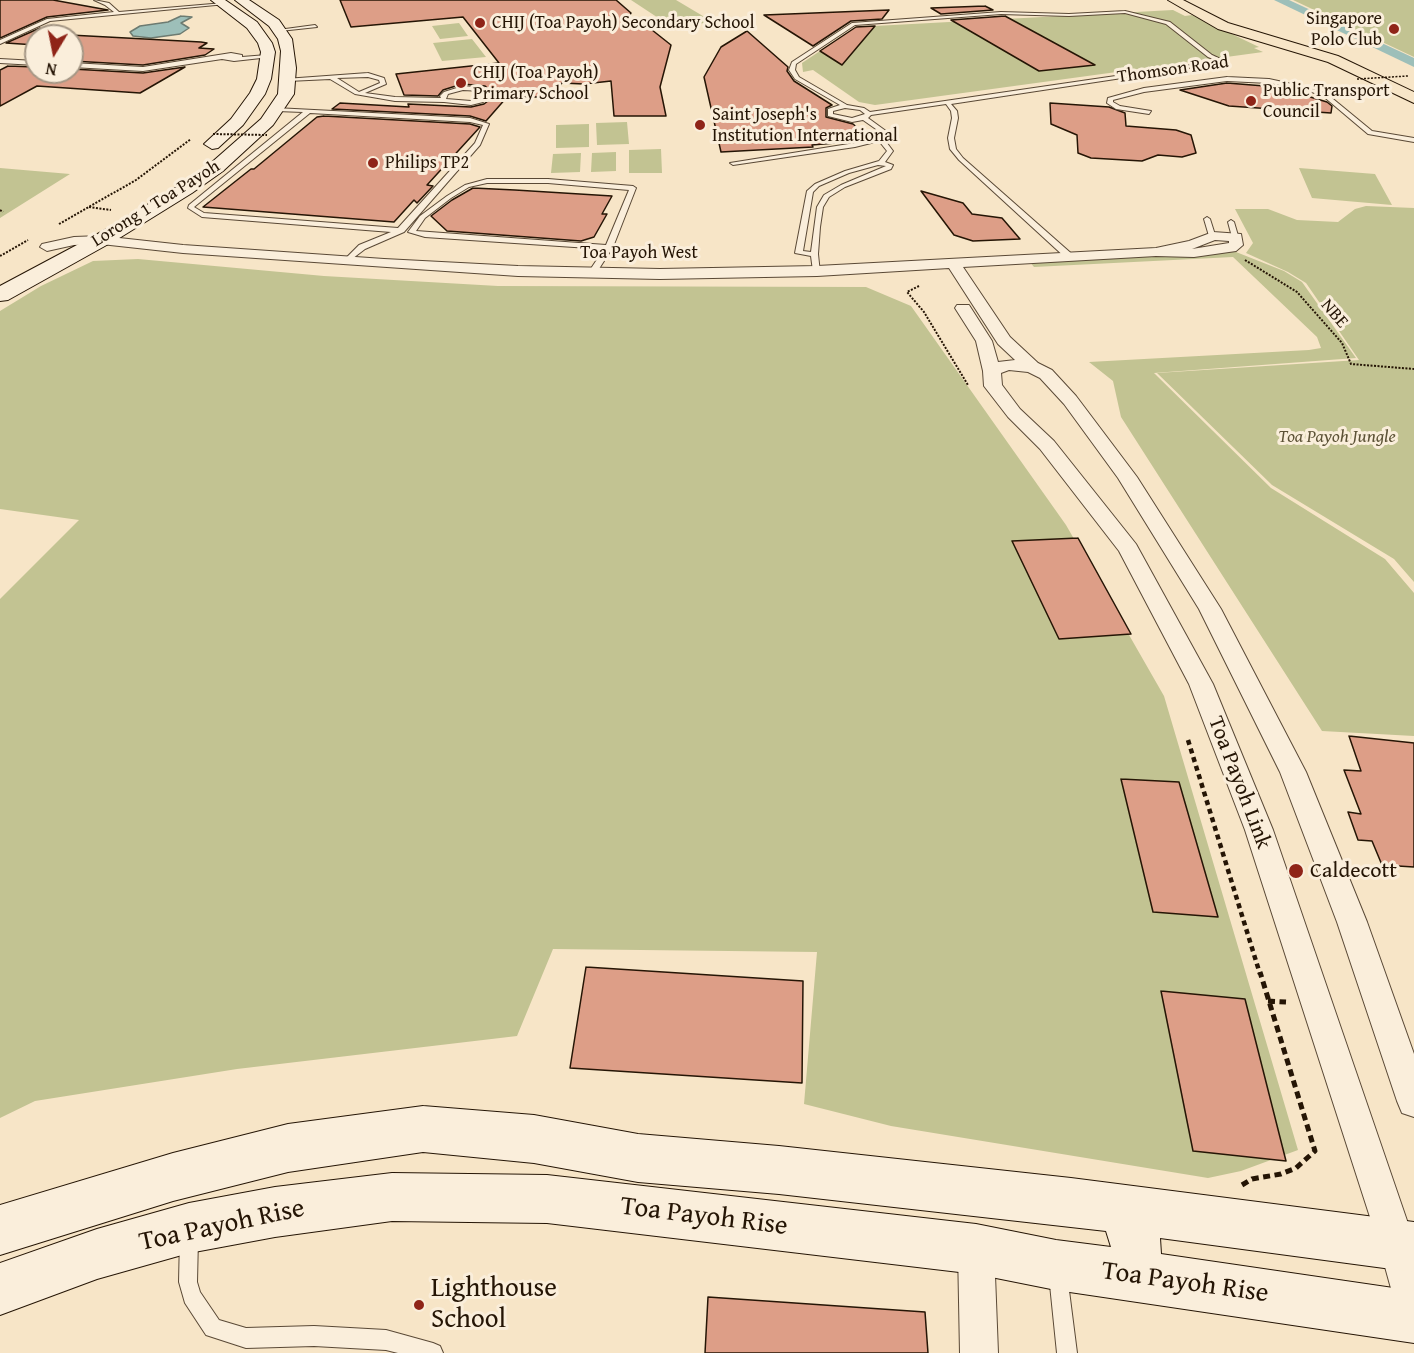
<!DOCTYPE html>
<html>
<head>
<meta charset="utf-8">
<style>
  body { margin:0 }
  #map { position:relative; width:1414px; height:1353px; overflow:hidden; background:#f7e5c7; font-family:"Gentium Book Plus",serif }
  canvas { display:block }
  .north { position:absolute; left:24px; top:24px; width:60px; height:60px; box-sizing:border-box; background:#faeedb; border:2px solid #a59785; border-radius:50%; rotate:190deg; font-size:16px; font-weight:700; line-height:24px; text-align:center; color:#251505 }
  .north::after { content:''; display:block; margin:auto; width:21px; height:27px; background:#8f2418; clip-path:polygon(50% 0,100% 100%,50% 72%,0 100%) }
</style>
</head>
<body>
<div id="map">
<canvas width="1414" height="1353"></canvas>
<div class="north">N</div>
</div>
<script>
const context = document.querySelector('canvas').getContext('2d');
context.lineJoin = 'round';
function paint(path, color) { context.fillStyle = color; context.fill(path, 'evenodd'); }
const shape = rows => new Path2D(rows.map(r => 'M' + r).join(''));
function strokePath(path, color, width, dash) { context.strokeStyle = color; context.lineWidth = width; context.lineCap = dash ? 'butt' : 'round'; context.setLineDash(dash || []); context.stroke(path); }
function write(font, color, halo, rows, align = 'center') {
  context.font = font + ' "Gentium Book Plus",serif'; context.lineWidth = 6; context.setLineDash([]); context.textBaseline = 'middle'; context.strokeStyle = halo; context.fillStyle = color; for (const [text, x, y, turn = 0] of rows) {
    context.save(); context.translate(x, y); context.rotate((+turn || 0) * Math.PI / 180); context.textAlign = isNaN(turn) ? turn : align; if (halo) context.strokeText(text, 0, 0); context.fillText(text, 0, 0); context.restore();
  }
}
paint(shape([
  [631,0,676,0,713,22,672,27],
  [1293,0,1414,0,1414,57],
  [1173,10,1185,16,1192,15,1259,47,1254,48,1263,52,875,105,859,102,813,70,803,72,802,63,856,27],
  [459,23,468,36,440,39,432,26],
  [472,39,486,57,442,61,433,43],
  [627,122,629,144,597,145,596,123],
  [589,124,589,147,556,148,556,125],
  [661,149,662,173,629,173,629,150],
  [616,152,616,171,591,172,592,153],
  [581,153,580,172,551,173,553,154],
  [0,168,70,174,0,218],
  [1299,168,1375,174,1392,205,1312,198],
  [1366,206,1414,208,1414,582,1394,559,1272,485,1157,373,1359,360,1306,283,1288,272,1246,253,1253,243,1235,209,1268,209,1297,220,1338,222,1355,209],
  [1231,250,1284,271,1302,282,1356,358,1154,373,1271,488,1385,559,1414,593,1414,736,1322,731,1121,417,1113,381,1089,362,1309,350,1321,348,1317,337,1233,257,1034,267,1029,261],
  [138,259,324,276,498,286,866,287,911,306,1066,525,1164,696,1298,1150,1241,1171,1208,1178,891,1126,804,1104,817,952,553,949,517,1036,237,1069,35,1101,0,1118,0,599,79,520,0,509,0,311,41,286,93,261]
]), '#c2c392');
const water = shape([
  [181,16,192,17,181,23,189,28,180,34,151,38,133,36,130,32,140,26,168,22,181,16]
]);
paint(water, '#9dbfb9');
strokePath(water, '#6d7b71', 1.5);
paint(shape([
  [1274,0,1289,0,1414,58,1414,67,1274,0]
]), '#9dbfb9');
const building = shape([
  [0,0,53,0,108,10,47,17,0,38,0,0],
  [340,0,616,0,631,13,625,25,647,26,671,45,660,87,666,116,614,116,611,81,584,84,562,83,552,95,539,95,537,97,507,97,486,121,470,116,332,109,340,103,409,107,408,104,471,107,484,104,496,95,485,86,462,84,443,90,438,96,404,95,396,74,499,63,463,17,351,27,340,0],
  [985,6,993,10,941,14,931,8,985,6],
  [889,10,882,19,851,21,813,46,764,15,889,10],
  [1005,16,1095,65,1039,71,951,20,1005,16],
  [875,26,842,65,820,51,856,27,875,26],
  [40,28,40,36,36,36,36,45,6,43,40,28],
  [747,31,788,67,787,71,794,81,832,105,826,108,826,117,853,124,866,135,844,138,847,142,812,145,813,147,721,152,704,77,721,47,747,31],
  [70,35,201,42,207,43,199,48,214,49,205,55,143,65,72,61,72,36,68,36,70,35],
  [8,66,36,67,36,72,72,72,72,69,143,73,185,67,140,93,37,86,0,106,0,70,8,66],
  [1227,83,1277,87,1327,102,1332,106,1331,113,1229,106,1180,90,1227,83],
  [1050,103,1109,107,1125,113,1126,126,1176,130,1191,135,1196,153,1182,157,1158,155,1142,161,1091,158,1078,153,1077,135,1051,124,1050,103],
  [324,116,470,124,480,127,427,185,433,186,417,203,414,200,394,222,203,207,251,169,254,169,317,117,324,116],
  [473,188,515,190,612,196,602,214,607,214,594,237,581,241,447,231,431,216,452,200,473,188],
  [921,191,963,203,972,214,1002,218,1020,239,973,241,954,235,921,191],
  [1078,538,1131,634,1059,639,1012,541,1078,538],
  [1349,736,1414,743,1414,867,1382,865,1372,841,1358,840,1348,812,1361,814,1344,770,1361,771,1349,736],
  [1121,779,1179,782,1218,917,1153,912,1121,779],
  [586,967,803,981,802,1083,570,1068,586,967],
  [1161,991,1245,999,1286,1161,1193,1151,1161,991],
  [708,1297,925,1312,928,1353,705,1353,708,1297]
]);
paint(building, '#dd9e87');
strokePath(building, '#251505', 1.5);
const service = shape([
  [94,0,109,3,119,12,224,3,226,4,50,21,0,44,0,40,47,19,114,12,105,5,94,0],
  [1125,11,1170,22,1212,55,1227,62,951,104,957,111,958,118,954,138,956,149,963,158,1073,255,1073,259,1067,259,959,160,950,149,948,138,952,118,951,111,946,104,871,115,868,118,890,134,884,139,893,151,885,162,893,165,891,169,845,187,829,197,823,207,820,227,818,254,820,273,813,271,811,256,795,253,807,191,815,184,845,171,879,161,887,151,879,141,855,147,733,165,730,163,855,143,875,139,883,134,863,120,852,122,828,116,828,109,840,105,795,79,789,70,792,62,852,23,1001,12,1069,14,1125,11],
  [1125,13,1166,24,1208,57,1218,61,870,112,864,108,847,105,799,77,795,70,796,64,855,25,1001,14,1069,16,1125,13],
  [845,108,860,110,865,114,852,118,833,114,833,111,845,108],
  [878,165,886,166,841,185,824,195,817,207,811,252,803,251,813,192,819,186,849,173,878,165],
  [315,25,317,27,280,31,278,30,315,25],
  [231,53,242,55,242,57,267,55,270,57,234,61,222,59,143,71,72,67,72,63,143,67,231,53],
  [0,59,36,61,36,65,0,63,0,59],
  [368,73,384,78,386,84,365,93,395,97,441,98,440,96,444,92,463,86,485,88,494,95,483,102,471,105,444,102,395,101,355,94,330,79,288,81,285,79,368,73],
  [368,77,379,80,380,83,359,92,337,78,368,77],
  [463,90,482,91,487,95,479,100,471,101,446,99,448,94,463,90],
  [1227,77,1269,79,1306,87,1327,94,1372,131,1414,138,1414,142,1368,134,1323,96,1303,89,1269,83,1227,81,1144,92,1113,100,1113,102,1120,106,1151,111,1149,114,1116,109,1107,103,1108,98,1144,88,1227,77],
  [275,108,470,118,489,124,480,145,404,232,365,249,348,262,344,260,359,245,391,232,202,217,188,208,189,205,303,112,277,111,275,108],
  [310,113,470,122,483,125,475,143,398,228,204,213,194,207,310,113],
  [487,179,548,179,633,186,636,188,613,247,595,275,592,275,588,273,604,249,425,237,408,232,420,216,447,196,465,185,487,179],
  [487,183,548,183,629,190,606,245,416,231,425,218,451,198,469,187,487,183],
  [1207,217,1210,219,1216,238,1209,236,1204,219,1207,217],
  [1231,220,1234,222,1239,239,1232,237,1228,222,1231,220],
  [189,1229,195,1232,198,1238,197,1282,200,1292,219,1320,246,1328,314,1326,386,1330,433,1343,440,1346,443,1353,398,1353,386,1350,314,1346,246,1348,206,1335,185,1303,179,1282,180,1238,183,1232,189,1229],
  [1058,1266,1065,1268,1067,1275,1077,1353,1057,1353,1049,1275,1051,1268,1058,1266]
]);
const minor = shape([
  [1213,232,1241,234,1243,245,1236,251,1194,257,1156,256,963,267,1010,337,1038,363,1052,370,1076,396,1137,477,1221,609,1306,772,1367,922,1414,1054,1414,1117,1402,1113,1397,1101,1337,922,1280,772,1199,609,1118,478,1064,404,1040,378,1028,372,1009,370,1001,373,1002,385,1020,409,1054,441,1136,544,1213,684,1273,830,1414,1241,1414,1322,1401,1316,1395,1303,1379,1245,1245,830,1189,684,1119,551,1040,449,1008,417,984,386,983,371,976,341,955,308,957,305,969,305,992,341,998,362,1015,360,998,344,949,268,817,276,660,279,518,276,183,253,101,244,74,245,47,251,40,247,42,244,74,237,101,236,183,245,384,259,518,266,660,269,817,266,1156,248,1189,241,1213,232],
  [1215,240,1229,241,1229,243,1192,249,1215,240],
  [976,1231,989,1236,994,1249,998,1353,960,1353,958,1249,963,1236,976,1231]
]);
const secondary = shape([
  [211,0,225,0,257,22,272,43,275,52,271,79,265,94,243,125,218,148,212,149,204,144,231,119,250,93,257,79,261,52,258,43,247,28,211,0],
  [235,0,249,0,279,20,292,39,296,68,294,94,273,125,223,171,192,193,121,237,8,300,0,301,0,286,107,229,180,185,211,163,261,119,278,94,281,51,278,39,269,26,235,0],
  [423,1106,534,1115,638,1134,779,1146,1071,1178,1414,1222,1414,1272,1160,1238,1161,1254,1414,1291,1414,1343,1056,1290,976,1274,547,1223,392,1221,275,1237,189,1253,97,1279,0,1315,0,1263,97,1229,189,1203,275,1187,392,1173,547,1175,976,1224,1056,1240,1111,1247,1106,1231,779,1194,638,1182,534,1163,423,1152,288,1172,173,1201,0,1255,0,1205,173,1153,288,1124,423,1106]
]);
const primary = shape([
  [1168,0,1183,0,1228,23,1338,56,1414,92,1414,103,1328,62,1218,29,1168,0]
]);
strokePath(service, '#5a4936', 2);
strokePath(minor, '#5a4936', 2);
strokePath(secondary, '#251505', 2);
strokePath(primary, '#251505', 2);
strokePath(shape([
  [89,207,111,210],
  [0,210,3,212],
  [59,224,136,180,191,139],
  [0,256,28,240],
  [1245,260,1297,292,1342,343,1351,364,1414,369],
  [919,286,907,292,924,312,968,385]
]), '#251505', 2, [2, 1.5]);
strokePath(shape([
  [1188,740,1260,974]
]), '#251505', 4.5, [5, 4]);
strokePath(shape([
  [1268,1001,1286,1002],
  [1242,1185,1252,1179,1281,1174,1296,1168,1315,1151,1260,972]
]), '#251505', 5, [7, 4.5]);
paint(service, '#faeedb');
paint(minor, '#faeedb');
paint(secondary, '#faeedb');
paint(primary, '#f7e5c7');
strokePath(shape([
  [1357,79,1408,76]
]), '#251505', 1.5, [2, 1.5]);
strokePath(shape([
  [213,134,267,135]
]), '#251505', 2, [2, 1.5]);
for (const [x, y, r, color] of [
  [480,23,6,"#8f2418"],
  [1394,29,6,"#8f2418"],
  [461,83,6,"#8f2418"],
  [1251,101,6,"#8f2418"],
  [700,125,6,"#8f2418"],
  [373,163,6,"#8f2418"],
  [1296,871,8,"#8f2418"],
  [419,1305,6,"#8f2418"]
]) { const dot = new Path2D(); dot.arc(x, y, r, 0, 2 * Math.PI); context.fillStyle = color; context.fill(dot); strokePath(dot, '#faeedb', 2); }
write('18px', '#251505', '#faeedb', [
  ["Singapore",1382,19,"right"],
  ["Polo Club",1382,40,"right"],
  ["CHIJ (Toa Payoh) Secondary School",492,23],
  ["CHIJ (Toa Payoh)",473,73],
  ["Primary School",473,94],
  ["Public Transport",1263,91],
  ["Council",1263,112],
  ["Saint Joseph's",712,115],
  ["Institution International",712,136],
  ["Philips TP2",385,163]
], 'left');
write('18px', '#251505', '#faeedb', [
  ["Thomson Road",1173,70,-8],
  ["Lorong 1 Toa Payoh",156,204,-32],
  ["Toa Payoh West",639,253],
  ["NBE",1334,314,50]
]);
write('italic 18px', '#5c5236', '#faeedb', [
  ["Toa Payoh Jungle",1337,437]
]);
write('22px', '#251505', '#faeedb', [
  ["Toa Payoh Link",1239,783,69]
]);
write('22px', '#251505', '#faeedb', [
  ["Caldecott",1310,871]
], 'left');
write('27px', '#251505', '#faeedb', [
  ["Toa Payoh Rise",704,1217,7],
  ["Toa Payoh Rise",222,1226,-12],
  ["Toa Payoh Rise",1185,1283,8]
]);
write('27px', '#251505', '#faeedb', [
  ["Lighthouse",431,1289],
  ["School",431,1320]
], 'left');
</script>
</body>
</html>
